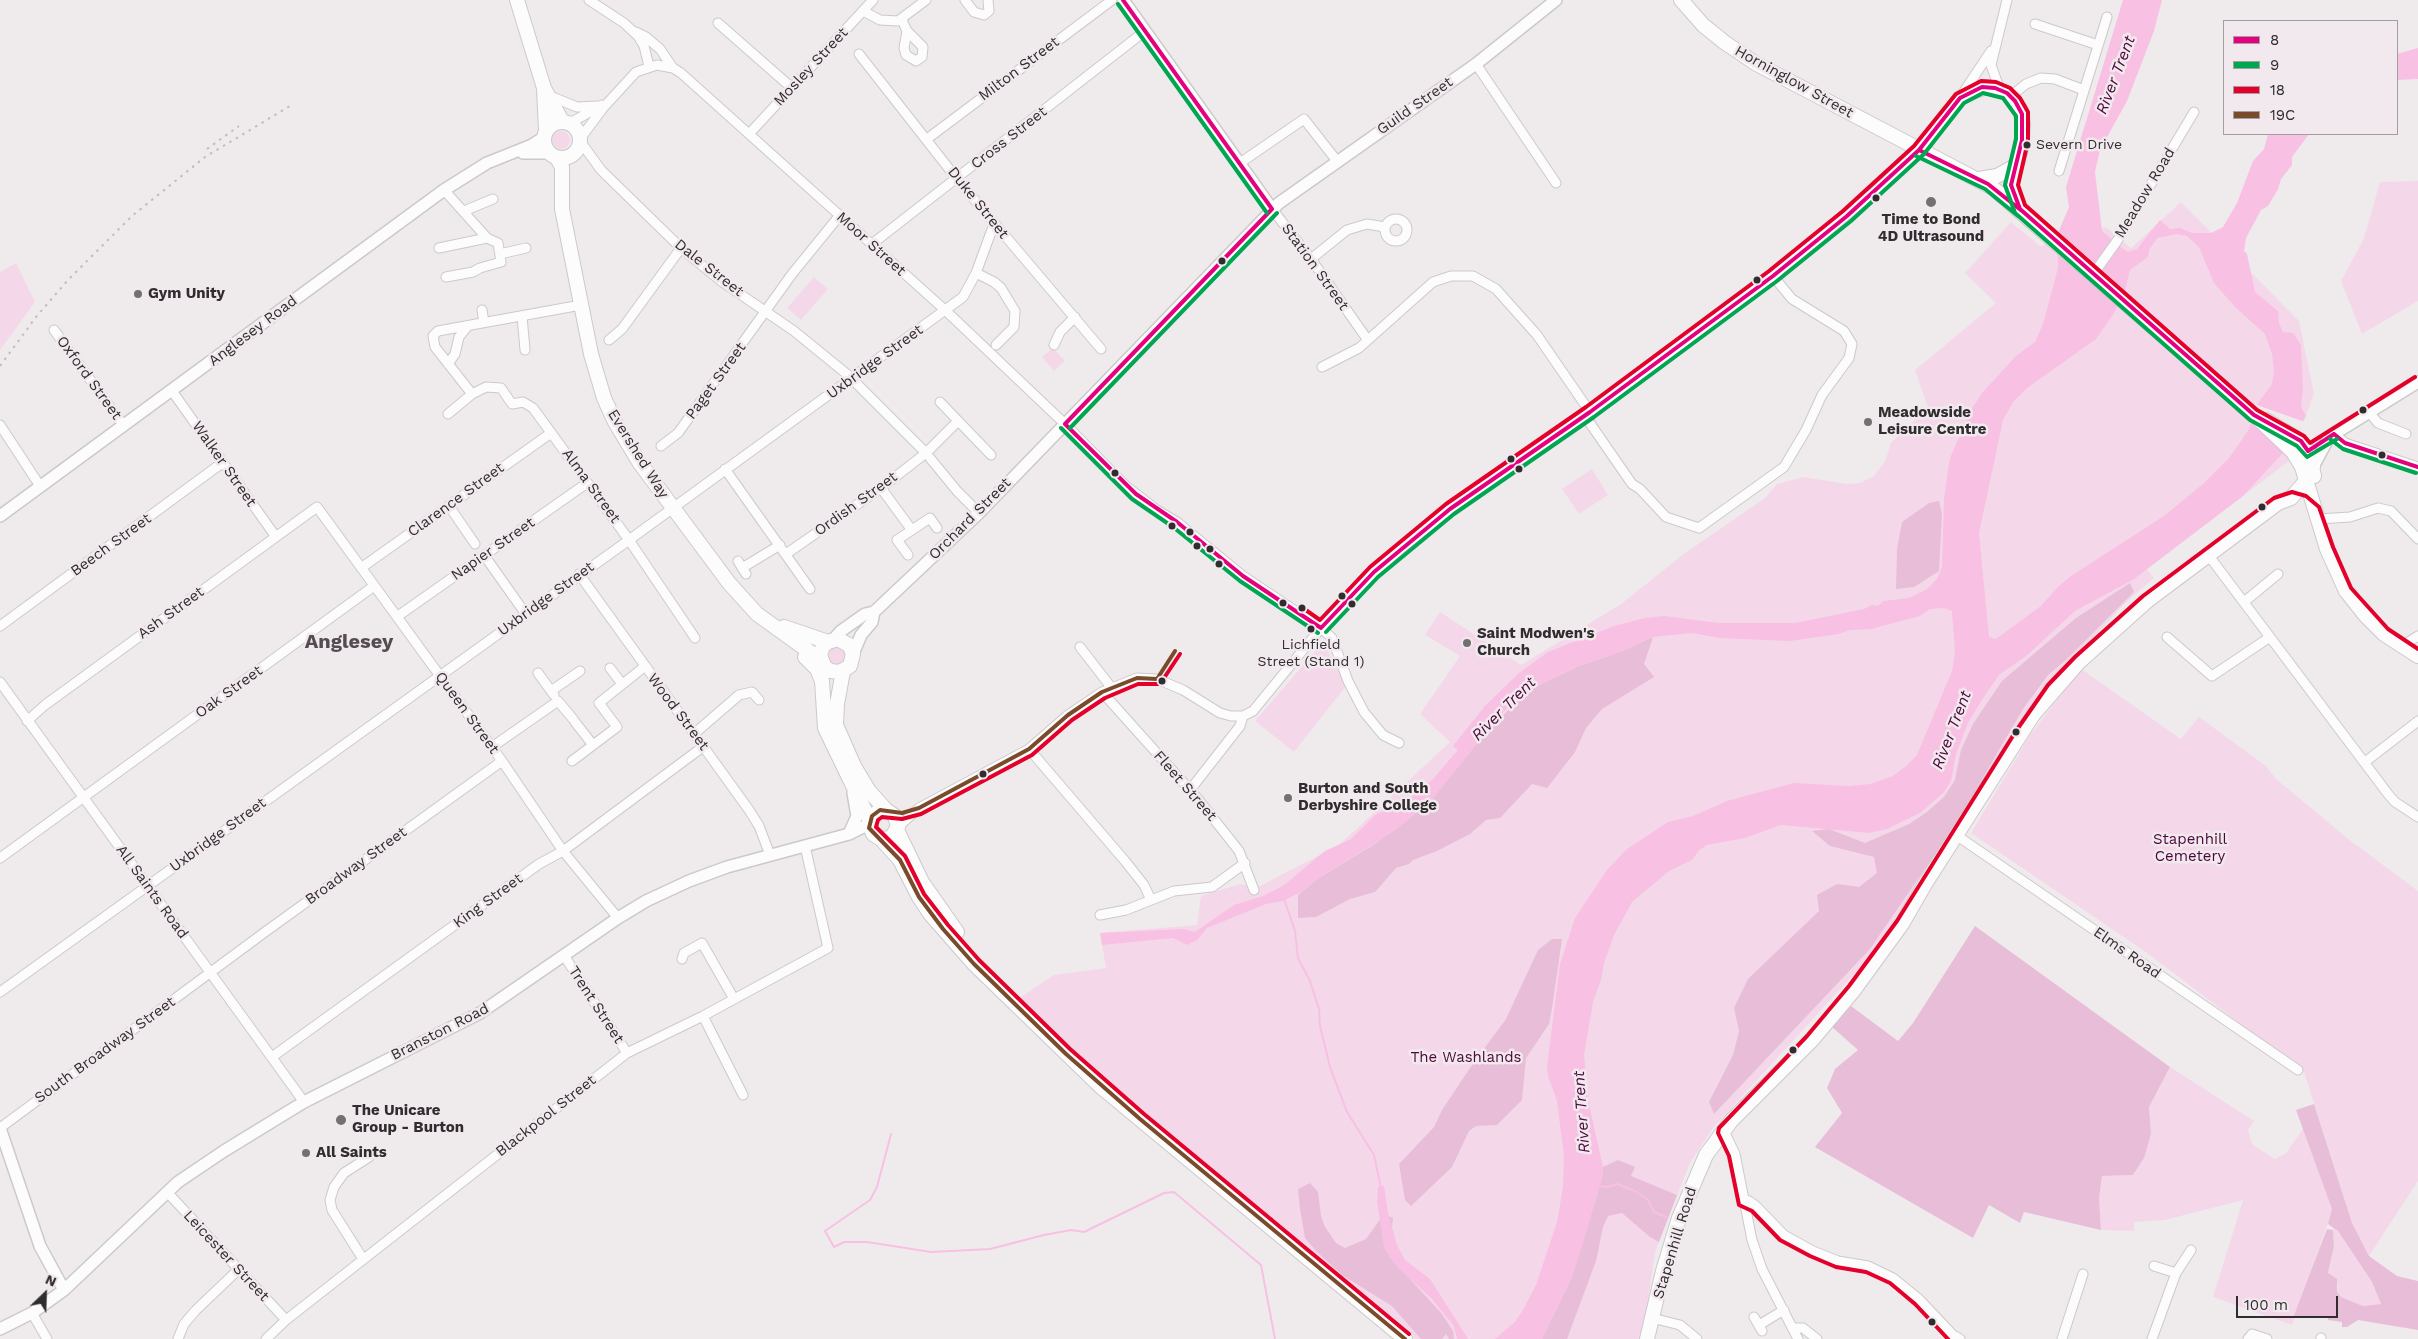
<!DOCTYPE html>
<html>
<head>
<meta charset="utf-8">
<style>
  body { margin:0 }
  #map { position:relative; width:2418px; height:1339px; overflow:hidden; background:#efebed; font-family:"Work Sans",sans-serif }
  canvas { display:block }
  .legend { position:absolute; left:2223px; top:20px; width:175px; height:115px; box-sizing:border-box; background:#f1e9ee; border:1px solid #a49ea1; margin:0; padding:6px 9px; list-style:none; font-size:15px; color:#302d2e }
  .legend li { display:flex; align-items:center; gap:10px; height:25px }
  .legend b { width:25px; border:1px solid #a49ea1 }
  .north { position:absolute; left:20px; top:1269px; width:50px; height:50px; -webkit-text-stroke:4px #f1e9ee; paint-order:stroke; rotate:24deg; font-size:14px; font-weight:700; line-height:20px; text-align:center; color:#302d2e }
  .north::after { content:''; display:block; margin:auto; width:18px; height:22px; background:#302d2e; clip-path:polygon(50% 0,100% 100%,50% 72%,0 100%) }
  .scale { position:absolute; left:2236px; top:1296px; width:102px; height:22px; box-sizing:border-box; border:2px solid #302d2e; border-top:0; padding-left:6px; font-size:15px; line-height:18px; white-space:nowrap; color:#302d2e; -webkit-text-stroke:4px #f1e9ee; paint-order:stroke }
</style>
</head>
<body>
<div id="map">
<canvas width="2418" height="1339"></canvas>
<ul class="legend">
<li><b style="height:6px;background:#e5007d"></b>8</li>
<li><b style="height:6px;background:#00a651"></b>9</li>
<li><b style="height:6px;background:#e4002b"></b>18</li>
<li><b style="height:6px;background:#7a4b2a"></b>19C</li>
</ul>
<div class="north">N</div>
<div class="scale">100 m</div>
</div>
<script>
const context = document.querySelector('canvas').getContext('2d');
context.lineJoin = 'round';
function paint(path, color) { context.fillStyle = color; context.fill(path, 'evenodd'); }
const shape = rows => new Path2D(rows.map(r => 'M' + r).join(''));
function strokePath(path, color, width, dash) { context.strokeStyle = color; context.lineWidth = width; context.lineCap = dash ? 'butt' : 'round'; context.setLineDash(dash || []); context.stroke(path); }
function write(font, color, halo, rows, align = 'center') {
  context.font = font + ' "Work Sans",sans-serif'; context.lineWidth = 5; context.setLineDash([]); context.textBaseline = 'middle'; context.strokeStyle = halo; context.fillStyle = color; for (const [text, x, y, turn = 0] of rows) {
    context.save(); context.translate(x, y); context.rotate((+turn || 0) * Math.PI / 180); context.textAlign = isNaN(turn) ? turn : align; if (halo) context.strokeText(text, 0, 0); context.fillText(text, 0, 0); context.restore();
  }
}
paint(shape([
  '552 140a9 9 0 1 1 18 0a9 9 0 1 1-18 0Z',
  [2418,181,2418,301,2362,334,2341,281,2364,238,2380,182],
  [2181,202,2299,321,2314,394,2289,461,2147,569,2154,578,2125,603,2024,713,1954,832,1869,958,1713,1128,1690,1163,1655,1252,1646,1314,1639,1339,1415,1339,1136,1108,1019,998,1054,975,1106,968,1100,933,1197,925,1201,896,1240,884,1258,887,1339,845,1450,742,1420,714,1460,656,1425,635,1440,612,1521,665,1621,604,1685,553,1765,498,1777,484,1803,477,1847,484,1860,483,1874,476,1885,461,1891,443,1928,407,1915,370,1996,303,1965,273,2011,222,2040,246,2106,227,2131,248],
  [16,263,35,302,0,350,0,272],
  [814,277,828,289,801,320,787,308],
  [1053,348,1065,361,1054,371,1042,357],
  [1592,469,1608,495,1579,514,1562,489],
  [1323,642,1346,686,1294,752,1255,721],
  '828 656a9 9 0 1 1 18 0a9 9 0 1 1-18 0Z',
  [2081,669,2181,739,2199,717,2266,766,2276,779,2347,838,2418,891,2418,1181,2369,1256,2352,1223,2304,1072,2147,953,1971,833,2031,734],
  [2170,1067,2254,1121,2248,1130,2252,1144,2275,1159,2286,1153,2303,1129,2333,1209,2292,1325,2213,1297,2243,1200,2165,1220,2134,1222,2134,1231,2101,1230,2099,1199,2102,1176,2133,1175,2151,1134,2149,1107],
  [2333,1227,2338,1231,2372,1282,2381,1304,2363,1306,2341,1297,2337,1292,2338,1284,2328,1274,2334,1246]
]), '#f4d8e9');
paint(shape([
  [1939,501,1942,514,1939,571,1914,587,1896,589,1897,549,1902,522,1929,503],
  [2130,583,2134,592,2067,659,2048,675,2023,709,1957,822,1870,949,1714,1114,1709,1102,1733,1055,1739,1031,1734,1008,1748,979,1819,911,1817,895,1837,884,1859,887,1877,873,1874,857,1830,846,1812,831,1829,829,1865,843,1909,824,1927,812,1944,797,1955,780,1961,750,1973,724,2002,681,2076,618],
  [1653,637,1644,664,1654,677,1602,709,1586,728,1575,752,1547,788,1532,784,1500,818,1486,820,1470,834,1437,851,1413,860,1409,864,1396,868,1375,892,1350,899,1316,917,1298,918,1298,895,1319,878,1373,845,1428,804,1480,739,1527,691,1579,666,1620,652],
  [1975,926,2170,1067,2149,1107,2151,1134,2144,1158,2133,1175,2102,1176,2099,1199,2101,1230,2024,1212,2020,1223,1989,1205,1973,1238,1815,1147,1842,1113,1827,1088,1835,1069,1858,1050,1832,1027,1851,1006,1898,1041,1913,1023],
  [1552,939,1562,939,1552,1008,1549,1024,1526,1058,1522,1100,1497,1125,1476,1126,1469,1131,1452,1167,1411,1206,1405,1200,1399,1164,1434,1127,1442,1110,1470,1068,1506,1019,1538,950],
  [2314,1104,2352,1223,2369,1256,2397,1276,2418,1281,2418,1330,2358,1320,2347,1327,2342,1327,2342,1322,2328,1320,2328,1316,2293,1318,2327,1229,2333,1230,2334,1246,2328,1273,2337,1279,2337,1292,2341,1297,2363,1306,2381,1304,2372,1282,2338,1231,2328,1224,2332,1209,2296,1110],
  [1618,1160,1635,1167,1631,1176,1677,1195,1659,1242,1650,1237,1622,1213,1608,1216,1603,1227,1596,1261,1567,1339,1542,1339,1572,1277,1602,1178,1603,1167],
  [1310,1183,1318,1192,1321,1216,1325,1227,1336,1243,1345,1248,1366,1239,1384,1214,1393,1218,1389,1256,1442,1314,1453,1331,1454,1339,1449,1339,1446,1334,1442,1339,1421,1339,1392,1306,1342,1275,1317,1252,1305,1238,1300,1209,1298,1189]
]), '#e8bdd8');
paint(shape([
  [2123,0,2162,0,2154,31,2127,101,2100,150,2095,172,2102,231,2122,248,2128,252,2137,249,2160,220,2170,229,2180,228,2192,233,2211,233,2223,227,2237,203,2253,161,2264,149,2268,134,2309,134,2292,157,2292,165,2281,179,2278,189,2268,206,2261,210,2246,238,2244,251,2247,254,2255,292,2278,311,2279,323,2283,332,2293,333,2301,345,2303,388,2301,407,2306,416,2281,455,2243,496,2134,579,2075,611,2026,656,1999,675,1983,698,1968,723,1956,754,1951,781,1944,792,1920,813,1887,829,1869,833,1781,825,1745,838,1707,845,1699,850,1692,860,1669,871,1632,902,1614,935,1604,963,1601,980,1593,1002,1584,1055,1588,1100,1603,1167,1602,1178,1584,1240,1572,1277,1542,1339,1495,1339,1515,1322,1523,1310,1536,1285,1557,1222,1563,1187,1564,1156,1557,1101,1548,1076,1547,1067,1560,964,1575,918,1607,870,1627,849,1668,822,1693,816,1727,801,1794,783,1849,786,1870,784,1893,776,1906,766,1917,755,1952,671,1955,652,1952,611,1943,608,1930,609,1920,616,1871,629,1850,630,1839,634,1790,641,1720,638,1692,633,1653,637,1620,652,1579,666,1527,691,1485,728,1470,753,1428,804,1394,831,1319,878,1301,892,1283,901,1266,904,1207,928,1197,940,1187,945,1173,938,1102,945,1100,933,1183,929,1195,932,1234,905,1263,896,1283,886,1325,851,1351,839,1375,815,1404,803,1433,779,1458,750,1453,746,1485,706,1519,673,1548,652,1614,626,1645,618,1664,616,1719,623,1795,623,1864,609,1872,605,1878,606,1883,601,1909,598,1927,589,1937,579,1942,567,1944,500,1947,476,1950,458,1962,431,1972,408,1983,392,2016,356,2035,342,2043,324,2058,268,2058,233,2069,207,2066,187],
  [2177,234,2187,236,2199,247,2214,283,2236,308,2265,334,2272,354,2274,371,2272,384,2256,406,2249,429,2239,444,2229,458,2203,484,2164,516,2071,576,2058,587,2041,606,2000,636,1995,639,1989,637,1979,533,2003,420,2013,402,2027,388,2096,339,2114,313,2125,290,2130,270,2148,257,2149,250,2157,238],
  [2418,48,2418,79,2397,80,2397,54],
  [1384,1186,1388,1213,1397,1245,1405,1260,1430,1279,1468,1339,1457,1339,1454,1326,1431,1298,1396,1266,1384,1248,1377,1200,1378,1187]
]), '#f8c0e3');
paint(shape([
  [2057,230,2127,292,2119,307,2055,250],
  [2254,404,2305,422,2285,453,2249,422]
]), '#efebed');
strokePath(shape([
  [1284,899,1295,931,1298,958,1310,981,1319,1009,1320,1026,1330,1067,1347,1112,1374,1155,1381,1188],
  [891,1134,877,1187,870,1200,825,1231,834,1247,844,1242,867,1242,931,1252,990,1249,1044,1235,1071,1230,1084,1232,1164,1193,1174,1192,1261,1265,1275,1339],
  [1597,1186,1608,1187,1617,1184,1635,1191,1648,1200,1654,1212,1666,1217]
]), '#f8c0e3', 2);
const minor = shape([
  [589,0,624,23,638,36,644,46,649,66],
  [965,0,974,12,984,15,989,11,988,0],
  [863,11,880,20,898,21,926,0],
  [902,20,907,31,923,47,922,57,916,61,906,55,904,48,907,31],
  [718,23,792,88],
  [2035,24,2098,45],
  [636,32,646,37,660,49,673,68],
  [859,54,957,179,1101,349],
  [1476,64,1556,183],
  [2000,90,1991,65,2007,0],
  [1961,96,1991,51],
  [2011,96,2026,84,2041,78,2055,79,2084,90],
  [555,98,577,107,597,106],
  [570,123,602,105],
  [749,134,873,0],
  [580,139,603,108,636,72,657,65,673,68,681,73,945,310,1065,424,1126,486,1157,510,1177,522,1243,576,1321,628,1332,638,1348,681,1364,712,1383,735,1399,743],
  [927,139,1112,0],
  [580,141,601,170,681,248,721,281,794,331,848,375,926,453],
  [1240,163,1304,119,1337,161],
  [2059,171,2107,17],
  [444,190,487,238],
  [1272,209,1311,259,1367,339],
  [464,211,493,199],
  '1385 230a11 11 0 1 1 22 0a11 11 0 1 1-22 0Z',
  [872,244,1145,31],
  [439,248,487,238,498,243,501,262,480,268,473,272,446,277],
  [500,254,526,248],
  [1311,259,1347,230,1367,224,1385,227],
  [976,273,994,282,1001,288,1015,311,1014,327,996,345],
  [2094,273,2117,241,2194,112],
  [482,310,484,322],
  [522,316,525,350],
  [54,330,124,426],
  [609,340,622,329,681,248],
  [1054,345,1060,332,1075,317],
  [448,364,455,354,459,337,467,327],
  [1322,367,1359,348,1433,282,1451,276,1473,276,1496,289,1537,335,1590,412],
  [172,391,276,537],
  [472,394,435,347,433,336,438,331,581,305],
  [940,402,991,455],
  [2369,412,2378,423,2406,434],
  [448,414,472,394,486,387,501,388,512,404,523,402,533,408,629,540,695,638],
  [1585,416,1632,484,1640,489,1666,517,1699,528,1784,467,1806,430,1822,395,1849,358,1852,344,1844,331,1792,299,1773,276],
  [0,425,40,486],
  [2334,434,2345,443,2418,467],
  [661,446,678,433,792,274,840,215],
  [930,458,957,491,979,513],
  [725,469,810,589],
  [881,488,911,529],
  [449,506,475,544],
  [2318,519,2350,517,2378,508,2391,511,2418,539],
  [786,554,881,488,926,453,957,422],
  [484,555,525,613],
  [908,555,897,540,930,518,937,528],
  [2209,556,2388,794,2395,802,2418,817],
  [738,561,746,574],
  [361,568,551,433],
  [742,568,780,545],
  [579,574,749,810,759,826,770,855],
  [2244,602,2278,574],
  [398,616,587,483],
  [0,626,222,463],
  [2167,637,2212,676,2270,637],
  [2402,646,2418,636],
  [1080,647,1111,687],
  [610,668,622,684],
  [538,673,554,695],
  [0,682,304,1102],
  [551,691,580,671],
  [1102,692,1198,799,1239,851,1254,890],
  [27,721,45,705,317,507,502,761,563,851,618,918],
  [575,722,593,745],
  [695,733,739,695,752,692,759,700],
  [492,747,558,701,573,719],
  [1029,749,1125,861,1144,885,1151,900],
  [572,761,617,727,599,703,644,667],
  [2365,762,2418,721],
  [1190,790,1240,726,1243,716],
  [898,827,919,808,1029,749,1068,715,1102,692,1137,678,1157,679,1183,690,1220,713,1231,716,1243,716,1253,711,1321,628,1374,572,1398,551,1450,509,1590,412,1773,276,1878,189,1919,150],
  [1956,835,2298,1070],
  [0,858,374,586],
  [1100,915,1126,910,1174,891,1212,887,1245,863],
  [565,957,627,1053],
  [682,959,684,953,702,943,734,999],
  [0,992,629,540,963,297,976,273,994,224],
  [703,1016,743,1095],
  [272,1057,539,864,563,851,704,746],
  [0,1128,265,932,502,761],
  [1724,1131,1735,1154,1752,1240,1762,1269,1798,1339],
  [167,1192,286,1320],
  [1743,1200,1749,1201,1756,1206,1784,1235,1813,1251,1838,1261,1868,1266,1893,1278,1919,1299,1953,1335,1960,1339],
  [363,1259,332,1210,330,1200,334,1187,344,1173,369,1157],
  [2154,1266,2176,1273],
  [32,1313,47,1339],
  [1754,1317,1762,1331],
  [1652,1318,1680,1325,1697,1339],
  [1759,1325,1784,1310],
  [1794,1328,1803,1328,1817,1339],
  [178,1339,184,1324,196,1310,239,1269],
  [266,1339,286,1320,627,1053,703,1016,828,948,805,846],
  [2062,1339,2083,1274],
  [2152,1339,2176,1273,2191,1250],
  [2248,1339,2252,1334,2267,1339],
  [2321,1339,2321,1338]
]);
const major = shape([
  [1123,0,1272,209],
  [523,153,548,153],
  [2313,467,2328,439,2334,434,2418,382],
  [0,516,444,190,487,163,532,145,543,138],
  [833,640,841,631,865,614,874,612,979,513,1279,203,1476,64,1556,0],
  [853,654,861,635,872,622,874,612],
  [849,834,857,816,853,793],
  [0,1128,40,1246,64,1290],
  [0,1329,32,1313,64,1290,178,1182,224,1151,304,1102,480,1013,618,918,646,901,689,881,727,867,849,834,869,824]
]);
const highway = shape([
  [517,0,544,88,562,121],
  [1681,0,1703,25,1724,42,1755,63,1993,188,2254,415,2293,452,2302,467,2327,549,2346,591,2365,615,2384,634,2418,656],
  [544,89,546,130],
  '544 140a18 18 0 1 1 36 0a18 18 0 1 1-36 0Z',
  [1919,150,1960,98,1967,94,1986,87,2007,93,2020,109,2023,124,2021,149,2011,185,2018,207],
  [557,158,562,167,562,209,591,354,604,398,615,422,639,462,729,583,757,614,821,660],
  [1979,179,1997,176,2015,166],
  [2266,420,2301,441,2308,451,2314,476],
  [784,627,828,642],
  [805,657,817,669,822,681,825,728,870,821],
  [824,666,820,655,823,646,828,642,838,639,849,645,853,654,850,666,840,672,830,671,825,667],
  [843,671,837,704,836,725,854,766,869,791,886,810],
  [897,830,922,882,957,932],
  [881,839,891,838,898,827,895,816,886,810,880,810,872,816,869,824,873,834,881,839,900,860,919,897,931,915,974,964,1100,1086,1405,1339],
  [1647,1339,1663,1271,1679,1218,1706,1155,1731,1121,1812,1040,1854,990,1902,924,1925,884,2033,715,2079,662,2147,601,2278,503,2291,498,2306,481,2313,467,2302,467]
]);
strokePath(minor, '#ccc9ca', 11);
strokePath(major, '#ccc9ca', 14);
strokePath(highway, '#ccc9ca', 16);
strokePath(minor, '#fdfcfc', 9);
strokePath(major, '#fdfcfc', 11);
strokePath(highway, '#fdfcfc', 14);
strokePath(shape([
  [207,149,239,126],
  [0,366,36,317,68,280,132,216,205,157,290,106]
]), '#bfbdbd', 2, [2.5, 5]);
strokePath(shape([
  [1123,0,1272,209],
  [1919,150,1988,184,2022,211],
  [1065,424,1136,494,1177,522,1243,576,1321,628],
  [1065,424,1272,209],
  [2334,434,2345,443,2418,467],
  [1321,628,1374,572,1450,509,1590,412,1773,276,1847,216,1919,150,1960,98,1982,87,1995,88,2007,93,2015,101,2022,114,2022,140,2011,185,2020,209,2254,415,2301,441,2308,451,2334,434]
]), '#e5007d', 4);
strokePath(shape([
  [1118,4,1267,213],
  [1916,156,1985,189,2018,216],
  [1061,428,1132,499,1173,527,1240,581,1318,633],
  [1070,428,1277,213],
  [2330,439,2343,449,2416,473],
  [1326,632,1378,577,1454,514,1594,417,1777,281,1851,221,1924,154,1964,103,1983,93,2003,98,2016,116,2016,139,2005,185,2015,213,2250,420,2297,446,2307,457,2337,439]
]), '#00a651', 4);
strokePath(shape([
  [1300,606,1320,620,1370,567,1446,504,1586,407,1769,271,1843,211,1914,146,1956,94,1981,81,1996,82,2010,88,2020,98,2028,112,2028,141,2018,185,2025,205,2257,410,2304,436,2310,443,2415,377],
  [1180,654,1160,684,1138,684,1105,698,1072,720,1032,755,921,814,902,819,882,817,878,820,876,827,905,856,924,894,948,925,979,960,1070,1049,1144,1114,1409,1334],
  [1948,1339,1915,1304,1890,1283,1866,1272,1836,1267,1810,1256,1780,1240,1752,1211,1739,1205,1729,1156,1718,1133,1719,1128,1807,1036,1849,986,1897,921,2016,731,2048,685,2075,657,2143,596,2274,498,2292,492,2306,496,2319,507,2333,547,2351,588,2388,629,2418,649]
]), '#e4002b', 4);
strokePath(shape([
  [1175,651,1157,679,1137,678,1102,692,1068,715,1029,749,919,808,902,813,880,810,872,816,869,828,900,860,919,897,943,929,974,964,1066,1054,1140,1119,1405,1339]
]), '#7a4b2a', 4);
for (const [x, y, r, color] of [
  [2027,145,4.5,"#302d2e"],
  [1876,198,4.5,"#302d2e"],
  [1931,202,6,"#737071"],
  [1222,261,4.5,"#302d2e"],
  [1757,280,4.5,"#302d2e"],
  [138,294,5,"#737071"],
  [2363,410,4.5,"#302d2e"],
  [1868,422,5,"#737071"],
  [2382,455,4.5,"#302d2e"],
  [1511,459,4.5,"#302d2e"],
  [1519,469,4.5,"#302d2e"],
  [1115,473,4.5,"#302d2e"],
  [2262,507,4.5,"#302d2e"],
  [1172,526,4.5,"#302d2e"],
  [1190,532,4.5,"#302d2e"],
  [1197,546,4.5,"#302d2e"],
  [1210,549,4.5,"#302d2e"],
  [1219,564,4.5,"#302d2e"],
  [1342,596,4.5,"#302d2e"],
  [1283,603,4.5,"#302d2e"],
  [1352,604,4.5,"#302d2e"],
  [1302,608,4.5,"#302d2e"],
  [1311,629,4.5,"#302d2e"],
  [1467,643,5,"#737071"],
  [1162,681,4.5,"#302d2e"],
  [2016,732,4.5,"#302d2e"],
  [983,774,4.5,"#302d2e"],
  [1288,798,5,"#737071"],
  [1793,1050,4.5,"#302d2e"],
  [341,1120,6,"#737071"],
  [306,1153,5,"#737071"],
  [1932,1322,4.5,"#302d2e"]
]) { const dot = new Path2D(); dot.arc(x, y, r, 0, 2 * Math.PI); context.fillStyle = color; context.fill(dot); strokePath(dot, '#f1e9ee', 2); }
write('14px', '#302d2e', '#f1e9ee', [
  ["Severn Drive",2036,145],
  ["Lichfield",1311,645,"center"],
  ["Street (Stand 1)",1311,662,"center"]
], 'left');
write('15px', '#302d2e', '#f1e9ee', [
  ["Mosley Street",811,67,-47],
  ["Milton Street",1019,69,-37],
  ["Horninglow Street",1794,82,29],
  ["Guild Street",1415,106,-35],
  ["Cross Street",1009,138,-38],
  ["Meadow Road",2145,193,-59],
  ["Duke Street",978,203,51],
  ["Moor Street",871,244,42],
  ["Station Street",1315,267,54],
  ["Dale Street",709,268,38],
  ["Anglesey Road",253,331,-37],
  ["Uxbridge Street",875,362,-36],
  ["Oxford Street",89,378,54],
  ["Paget Street",716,381,-54],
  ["Evershed Way",638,454,58],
  ["Walker Street",224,464,55],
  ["Alma Street",591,486,54],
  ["Clarence Street",456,500,-36],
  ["Ordish Street",856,504,-36],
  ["Orchard Street",970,519,-45],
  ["Beech Street",111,545,-36],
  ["Napier Street",493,549,-35],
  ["Uxbridge Street",546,599,-36],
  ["Ash Street",171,613,-36],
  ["Oak Street",229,692,-36],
  ["Wood Street",678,712,53],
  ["Queen Street",467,713,54],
  ["Fleet Street",1185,786,49],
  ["Uxbridge Street",218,835,-36],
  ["Broadway Street",356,866,-36],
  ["All Saints Road",152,892,54],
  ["King Street",488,901,-36],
  ["Elms Road",2127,953,35],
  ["Trent Street",596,1005,57],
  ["Branston Road",440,1032,-27],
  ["South Broadway Street",105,1050,-36],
  ["Blackpool Street",546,1116,-38],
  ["Stapenhill Road",1675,1243,-73],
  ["Leicester Street",226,1256,47]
]);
write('bold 15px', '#302d2e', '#f1e9ee', [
  ["Time to Bond",1931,220,"center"],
  ["4D Ultrasound",1931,237,"center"],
  ["Gym Unity",148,294],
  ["Meadowside",1878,413],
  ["Leisure Centre",1878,430],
  ["Saint Modwen's",1477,634],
  ["Church",1477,651],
  ["Burton and South",1298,789],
  ["Derbyshire College",1298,806],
  ["The Unicare",352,1111],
  ["Group - Burton",352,1128],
  ["All Saints",316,1153]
], 'left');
write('15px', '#4c083a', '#f1e9ee', [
  ["Stapenhill",2190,840],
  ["Cemetery",2190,857],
  ["The Washlands",1466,1058]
]);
write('italic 16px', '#4c093b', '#f1e9ee', [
  ["River Trent",2116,75,-69],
  ["River Trent",1504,709,-45],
  ["River Trent",1952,730,-69],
  ["River Trent",1582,1112,-94]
]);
write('bold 20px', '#534d51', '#f1e9ee', [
  ["Anglesey",349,642]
]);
</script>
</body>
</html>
